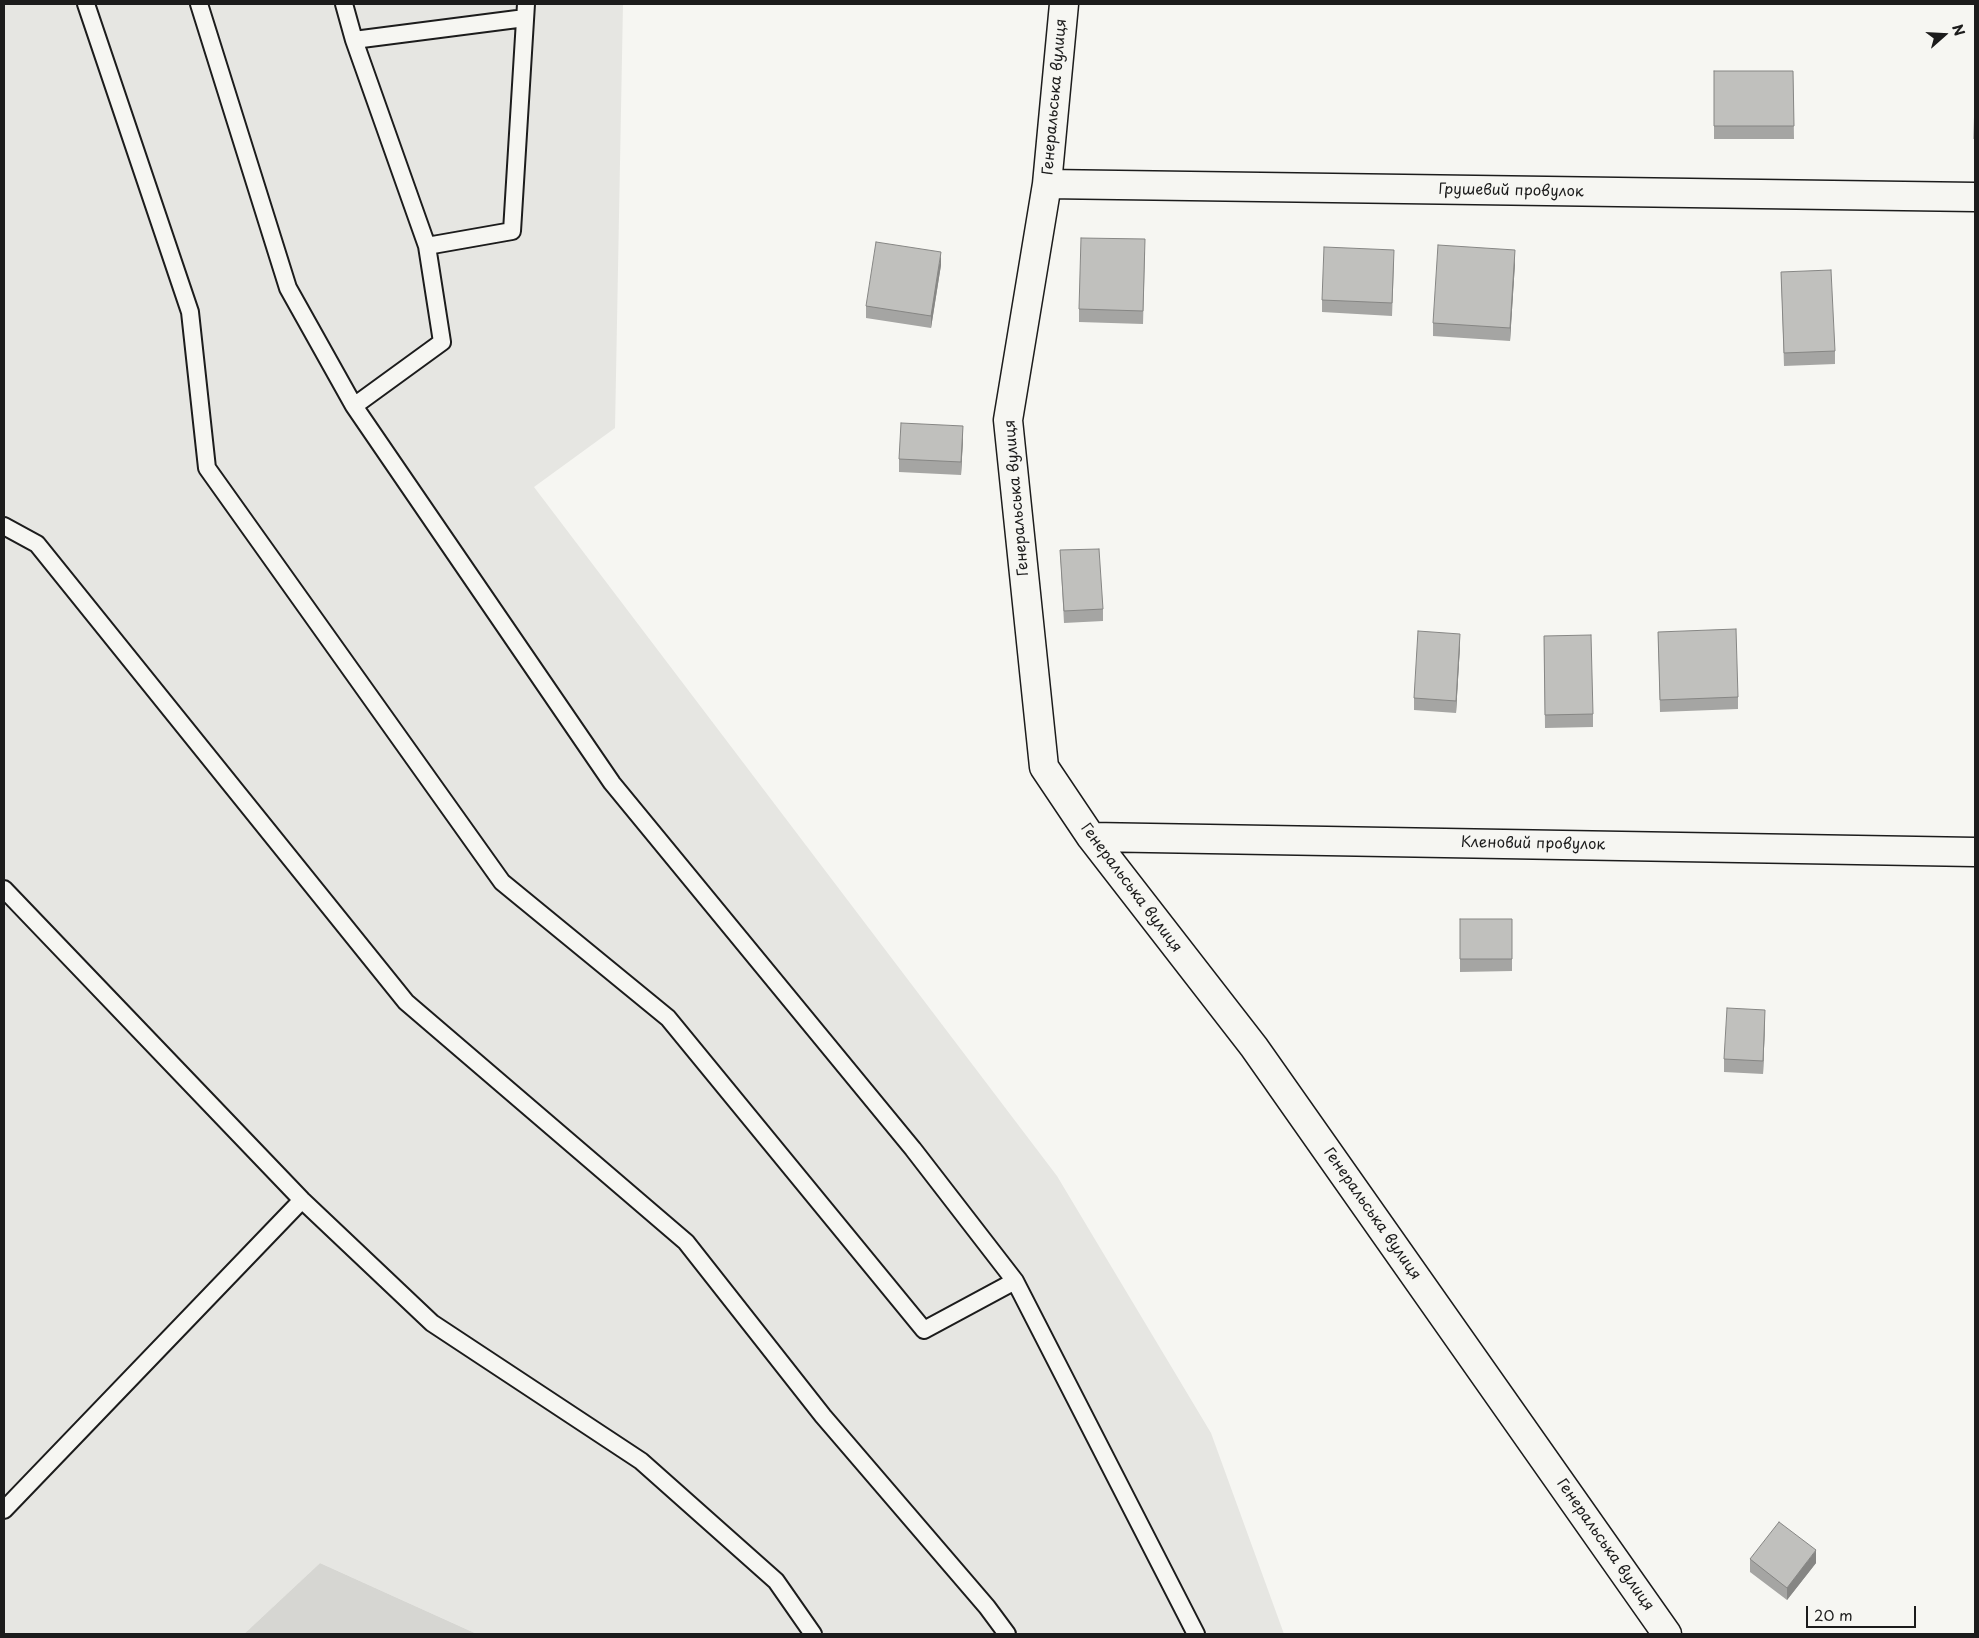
<!DOCTYPE html>
<html>
<head>
<meta charset="utf-8">
<style>
  body { margin:0 }
  #map { position:relative; width:1979px; height:1638px; overflow:hidden; background:#f6f6f2; font-family:"Playpen Sans",sans-serif }
  canvas { display:block }
  .frame { position:absolute; inset:0; border:5px solid #1c1c1c; pointer-events:none }
  .north { position:absolute; left:1919px; top:10px; width:50px; height:50px; -webkit-text-stroke:4px #f6f6f2; paint-order:stroke; rotate:71deg; font-size:14px; font-weight:700; line-height:20px; text-align:center; color:#1c1c1c }
  .north::after { content:''; display:block; margin:auto; width:18px; height:22px; background:#1c1c1c; clip-path:polygon(50% 0,100% 100%,50% 72%,0 100%) }
  .scale { position:absolute; left:1806px; top:1606px; width:110px; height:22px; box-sizing:border-box; border:2px solid #1c1c1c; border-top:0; padding-left:6px; font-size:15px; line-height:18px; white-space:nowrap; color:#1c1c1c; -webkit-text-stroke:4px #f6f6f2; paint-order:stroke }
</style>
</head>
<body>
<div id="map">
<canvas width="1979" height="1638"></canvas>
<div class="frame"></div>
<div class="north">N</div>
<div class="scale">20 m</div>
</div>
<script>
const context = document.querySelector('canvas').getContext('2d');
context.lineJoin = 'round';
function paint(path, color) { context.fillStyle = color; context.fill(path, 'evenodd'); }
const shape = rows => new Path2D(rows.map(r => 'M' + r).join(''));
function strokePath(path, color, width, dash) { context.strokeStyle = color; context.lineWidth = width; context.lineCap = dash ? 'butt' : 'round'; context.setLineDash(dash || []); context.stroke(path); }
function write(font, color, halo, rows, align = 'center') {
  context.font = font + ' "Playpen Sans",sans-serif'; context.lineWidth = 4; context.setLineDash([]); context.textBaseline = 'middle'; context.strokeStyle = halo; context.fillStyle = color; for (const [text, x, y, turn = 0] of rows) {
    context.save(); context.translate(x, y); context.rotate((+turn || 0) * Math.PI / 180); context.textAlign = isNaN(turn) ? turn : align; if (halo) context.strokeText(text, 0, 0); context.fillText(text, 0, 0); context.restore();
  }
}
paint(shape([
  [4,4,623,4,615,428,534,487,1057,1176,1211,1433,1284,1634,477,1634,320,1563,244,1634,4,1634]
]), '#e6e6e2');
paint(shape([
  [320,1563,477,1634,244,1634]
]), '#d6d6d2');
const lane = shape([
  [86,4,190,312,207,468,502,882,668,1018,924,1330,1015,1281],
  [199,4,288,288,354,406,442,342,427,246,354,40,344,4],
  [354,40,525,18],
  [427,246,512,231,526,4],
  [354,406,612,783,913,1149,1015,1281,1196,1634],
  [4,526,37,544,406,1002,686,1242,823,1416,987,1607,1007,1634],
  [4,889,302,1200,432,1323,641,1461,776,1581,813,1634],
  [4,1510,302,1200]
]);
const street = shape([
  [1064,4,1047,184,1008,420,1044,767,1091,837,1254,1047,1667,1634],
  [1047,184,1975,197],
  [1091,837,1975,852]
]);
strokePath(lane, '#1c1c1c', 20);
strokePath(street, '#1c1c1c', 31);
strokePath(lane, '#f6f6f2', 16);
strokePath(street, '#f6f6f2', 28);
paint(shape([
  [1714,71,1793,71,1794,139,1714,139],
  [1975,95,1975,152,1974,151],
  [1145,252,1143,324,1079,322,1079,309],
  [1394,263,1392,316,1322,312,1322,300],
  [1515,263,1510,341,1433,336,1433,323],
  [941,265,931,328,866,318,866,306],
  [1781,272,1835,351,1835,364,1784,366],
  [963,439,961,475,899,472,899,459],
  [1060,550,1103,609,1103,621,1064,623],
  [1658,632,1738,697,1738,709,1660,712],
  [1544,636,1593,714,1593,727,1545,728],
  [1460,646,1456,713,1414,710,1414,698],
  [1460,919,1512,919,1512,971,1460,972],
  [1765,1023,1763,1074,1724,1072,1724,1059],
  [1750,1559,1816,1563,1787,1600,1750,1572]
]), '#a5a5a3');
paint(shape([
  [1515,250,1515,263,1510,341,1510,328],
  [941,252,941,265,931,328,931,316],
  [963,426,963,439,961,475,961,462],
  [1460,634,1460,646,1456,713,1456,701],
  [1765,1010,1765,1023,1763,1074,1763,1061],
  [1816,1550,1816,1563,1787,1600,1787,1588]
]), '#868684');
const building = shape([
  [1714,71,1793,71,1794,126,1714,126,1714,71],
  [1975,95,1975,139,1974,139,1975,95],
  [1081,238,1145,239,1143,311,1079,309,1081,238],
  [876,242,941,252,931,316,866,306,876,242],
  [1438,245,1515,250,1510,328,1433,323,1438,245],
  [1324,247,1394,250,1392,303,1322,300,1324,247],
  [1831,270,1835,351,1784,353,1781,272,1831,270],
  [901,423,963,426,961,462,899,459,901,423],
  [1099,549,1103,609,1064,611,1060,550,1099,549],
  [1736,629,1738,697,1660,700,1658,632,1736,629],
  [1418,631,1460,634,1456,701,1414,698,1418,631],
  [1591,635,1593,714,1545,715,1544,636,1591,635],
  [1460,919,1512,919,1512,959,1460,959,1460,919],
  [1727,1008,1765,1010,1763,1061,1724,1059,1727,1008],
  [1779,1522,1816,1550,1787,1588,1750,1559,1779,1522]
]);
paint(building, '#c0c0bd');
strokePath(building, '#868684', 1);
write('15px', '#1c1c1c', '#f6f6f2', [
  ["Генеральська вулиця",1055,97,-85],
  ["Грушевий провулок",1511,191,1],
  ["Генеральська вулиця",1017,498,-95],
  ["Кленовий провулок",1533,844,1],
  ["Генеральська вулиця",1131,888,53],
  ["Генеральська вулиця",1372,1214,55],
  ["Генеральська вулиця",1605,1545,55]
]);
</script>
</body>
</html>
